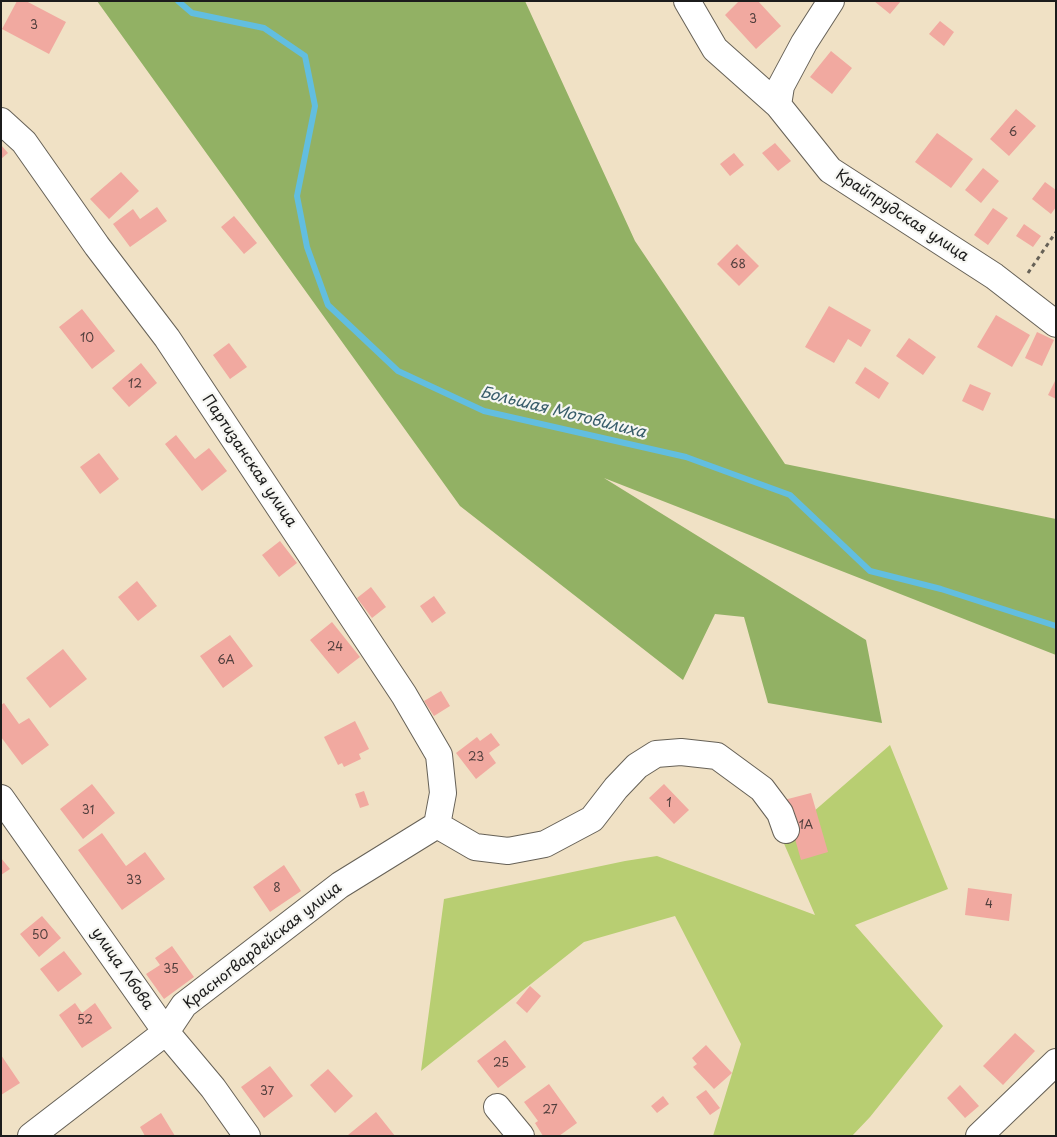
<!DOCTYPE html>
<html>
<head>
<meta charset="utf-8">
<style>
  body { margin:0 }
  #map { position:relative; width:1057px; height:1137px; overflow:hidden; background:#f0e1c5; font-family:"Playpen Sans",sans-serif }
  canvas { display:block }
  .frame { position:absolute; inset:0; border:2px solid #1c1c1c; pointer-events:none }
</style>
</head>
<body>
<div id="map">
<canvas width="1057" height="1137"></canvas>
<div class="frame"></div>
</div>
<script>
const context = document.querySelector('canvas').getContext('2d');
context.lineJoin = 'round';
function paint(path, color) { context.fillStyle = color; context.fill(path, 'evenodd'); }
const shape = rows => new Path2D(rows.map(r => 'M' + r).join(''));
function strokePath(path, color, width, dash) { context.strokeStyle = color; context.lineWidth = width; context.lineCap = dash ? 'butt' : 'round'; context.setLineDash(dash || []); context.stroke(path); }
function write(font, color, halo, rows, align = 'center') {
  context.font = font + ' "Playpen Sans",sans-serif'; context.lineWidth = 4.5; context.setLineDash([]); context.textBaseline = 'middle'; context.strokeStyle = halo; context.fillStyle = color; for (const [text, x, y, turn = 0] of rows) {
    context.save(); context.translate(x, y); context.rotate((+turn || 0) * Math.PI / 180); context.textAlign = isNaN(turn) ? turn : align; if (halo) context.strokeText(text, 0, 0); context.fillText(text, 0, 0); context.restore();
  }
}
paint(shape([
  [890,745,948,889,855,925,943,1026,870,1117,852,1136,713,1136,741,1044,675,916,584,942,421,1071,444,899,625,861,657,856,815,915,782,839]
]), '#b8ce72');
paint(shape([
  [97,1,525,1,635,241,785,464,1056,519,1056,655,604,478,866,640,882,723,768,703,744,617,715,614,683,680,460,506]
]), '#92b164');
strokePath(shape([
  [178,1,192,13,264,28,305,56,315,106,297,196,307,247,328,305,398,371,484,411,686,457,790,495,870,571,941,589,1056,626]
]), '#62bee0', 6);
paint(shape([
  [17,1,26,1,66,22,49,54,2,29],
  [739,1,758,1,781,26,756,49,725,15],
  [874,1,901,1,890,14],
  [940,21,954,32,944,46,929,34],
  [831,51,852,68,832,94,810,77],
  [1016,109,1036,126,1009,156,990,139],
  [937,133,973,159,951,188,915,162],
  [775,143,791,161,778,171,762,153],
  [1,145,8,153,1,159],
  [734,153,744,165,730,176,720,164],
  [983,168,999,181,981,203,965,190],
  [121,172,139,191,109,219,90,199],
  [1045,182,1056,190,1056,207,1051,214,1032,199],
  [157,207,167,221,130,247,113,224,133,209,140,219],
  [993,208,1008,218,988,245,974,235],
  [234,216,257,243,244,254,221,227],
  [1024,224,1041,236,1033,247,1016,236],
  [737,244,759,266,739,286,717,264],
  [829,306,871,330,861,347,848,339,834,363,805,347],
  [82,309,115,351,92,369,59,327],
  [996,315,1030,335,1012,367,977,347],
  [1037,332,1054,340,1042,366,1025,358],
  [909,338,936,357,923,375,896,356],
  [229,343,247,367,230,379,213,355],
  [141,363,157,383,129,407,112,388],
  [865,367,889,383,879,399,855,383],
  [1056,379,1056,399,1048,395],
  [970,384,991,393,983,411,962,401],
  [176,435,195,459,209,448,227,471,202,491,165,444],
  [99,453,119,479,100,494,80,467],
  [280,541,297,563,279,577,262,555],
  [137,581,157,606,138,621,118,597],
  [371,587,386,607,372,618,357,598],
  [434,596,446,613,432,623,420,606],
  [332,622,360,657,338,674,310,640],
  [230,635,253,666,223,688,200,656],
  [63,649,87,679,50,708,26,678],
  [441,691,450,706,434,716,424,701],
  [4,703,19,724,29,718,49,745,22,765,1,737,1,705],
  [355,721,369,749,359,754,361,759,344,767,342,763,338,765,324,737],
  [491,733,500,745,489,753,496,763,476,779,456,753,477,737,480,741],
  [92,784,115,813,83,839,60,809],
  [664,784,689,810,674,824,649,798],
  [364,791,369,805,360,808,355,794],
  [811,793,828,852,801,860,784,800],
  [102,833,126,866,145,852,165,879,122,910,78,850],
  [1,858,10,869,1,875],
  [284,865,301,891,270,912,253,887],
  [968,888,1012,894,1009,921,965,915],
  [42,916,61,938,39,957,20,934],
  [172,946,194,977,164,999,146,974,160,965,155,958],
  [64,951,82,974,58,992,40,969],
  [530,986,541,996,527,1013,516,1003],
  [75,1003,82,1013,95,1003,112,1028,82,1048,59,1015],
  [1015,1033,1035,1051,1003,1085,983,1066],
  [505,1040,526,1067,498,1088,477,1061],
  [706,1045,732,1073,714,1089,693,1067,697,1064,692,1058],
  [1,1055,20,1083,1,1095],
  [270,1066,293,1096,264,1118,241,1087],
  [328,1069,353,1096,335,1113,310,1085],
  [549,1084,577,1123,559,1136,543,1136,535,1123,538,1121,524,1102],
  [960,1085,979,1106,965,1118,947,1098],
  [706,1090,720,1108,710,1115,696,1097],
  [663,1096,669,1104,657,1113,651,1106],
  [376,1112,395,1136,349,1136,348,1135],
  [161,1113,175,1136,145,1136,140,1127]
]), '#f1a9a0');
const minor = shape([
  [687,1,715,49,778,105,830,170,994,276,1056,324],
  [778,105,781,86,804,43,831,1],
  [1,121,24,142,97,246,167,338,404,695,439,755,443,793,437,825],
  [1,798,166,1032,213,1088,247,1136],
  [437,825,475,847,508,851,545,844,592,819,616,788,637,766,656,754,681,752,717,756,762,789,780,813,786,830],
  [497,1107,521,1136],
  [31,1136,166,1032,184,1005,340,885,437,825],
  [979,1136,1056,1062]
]);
strokePath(minor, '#666157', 28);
strokePath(shape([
  [1028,273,1056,232]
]), '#666157', 3, [4, 4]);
strokePath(minor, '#fff', 26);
write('12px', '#513f3d', null, [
  ["3",753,20],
  ["3",34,26],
  ["6",1013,133],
  ["68",738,265],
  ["10",87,339],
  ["12",135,385],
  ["24",335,648],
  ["6А",226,661],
  ["23",476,758],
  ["1",669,804],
  ["31",88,811],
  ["1А",806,826],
  ["33",134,881],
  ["8",277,889],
  ["4",989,905],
  ["50",40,936],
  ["35",171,970],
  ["52",85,1021],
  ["25",501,1064],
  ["37",267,1092],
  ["27",550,1111]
]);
write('15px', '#1c1c1c', '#f6f6f2', [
  ["Крайпрудская улица",902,216,33],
  ["Партизанская улица",249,461,56],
  ["Красногвардейская улица",263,946,-38],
  ["улица Лбова",122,969,55]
]);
write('italic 16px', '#385d6a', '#f6f6f2', [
  ["Большая Мотовилиха",563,413,14]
]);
</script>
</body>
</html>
